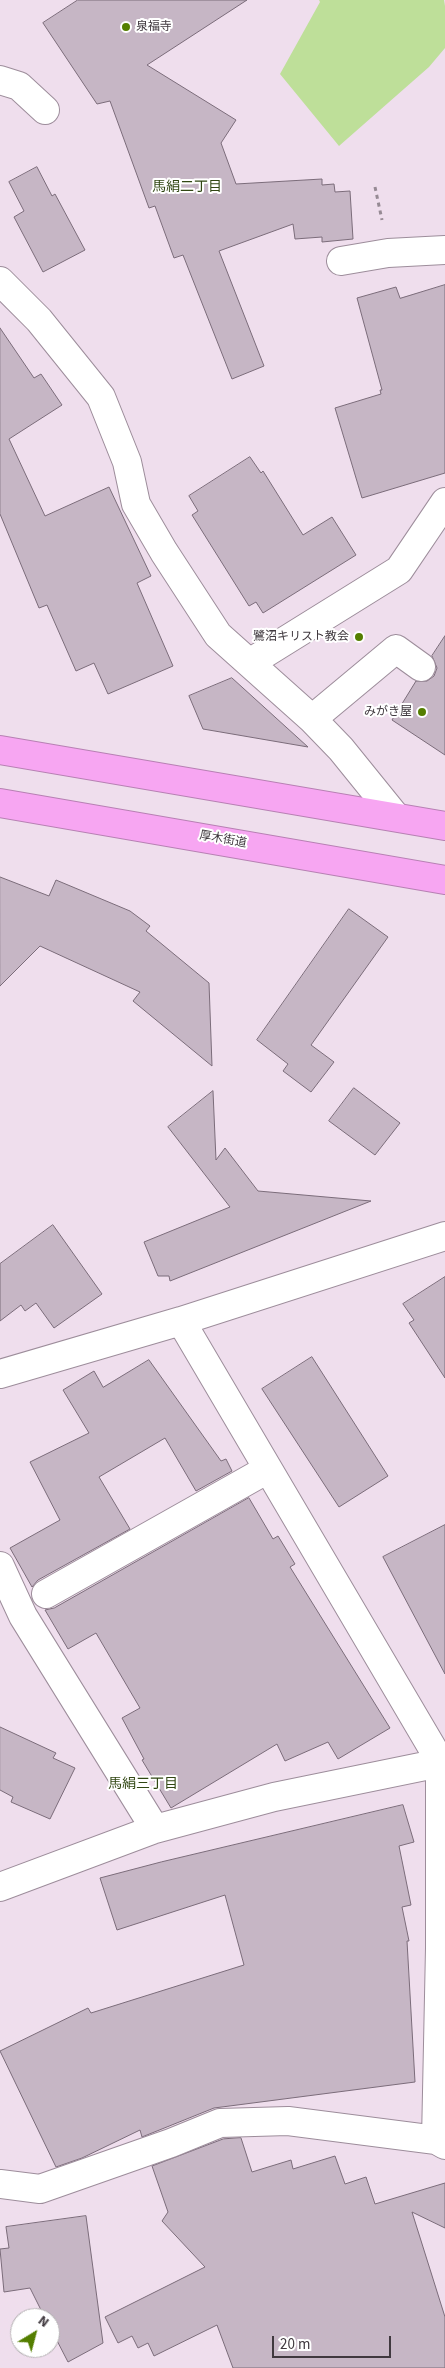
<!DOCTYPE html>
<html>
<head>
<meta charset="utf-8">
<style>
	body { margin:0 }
	#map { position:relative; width:445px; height:2368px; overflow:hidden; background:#efdeed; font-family:"Source Sans 3",sans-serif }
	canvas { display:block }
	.north { position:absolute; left:10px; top:2308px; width:50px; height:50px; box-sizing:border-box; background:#fff; border:1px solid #b3b0b2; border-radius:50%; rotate:37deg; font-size:14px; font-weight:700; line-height:20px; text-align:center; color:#40393f }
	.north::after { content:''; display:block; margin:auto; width:18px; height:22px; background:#547e00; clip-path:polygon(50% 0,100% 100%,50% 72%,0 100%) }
	.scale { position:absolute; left:272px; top:2336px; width:119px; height:22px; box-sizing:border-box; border:2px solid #40393f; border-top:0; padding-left:6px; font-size:15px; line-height:18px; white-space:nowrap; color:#40393f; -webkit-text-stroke:4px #fff; paint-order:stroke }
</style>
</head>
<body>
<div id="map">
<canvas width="445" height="2368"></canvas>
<div class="north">N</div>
<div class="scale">20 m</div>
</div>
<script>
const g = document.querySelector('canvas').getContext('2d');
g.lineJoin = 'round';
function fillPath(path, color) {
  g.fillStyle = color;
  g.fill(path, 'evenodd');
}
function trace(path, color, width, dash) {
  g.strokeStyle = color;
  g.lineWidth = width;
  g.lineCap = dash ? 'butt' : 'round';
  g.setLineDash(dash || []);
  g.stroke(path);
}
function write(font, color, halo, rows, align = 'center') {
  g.font = font + ' "Source Sans 3","Noto Sans JP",sans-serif';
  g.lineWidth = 4;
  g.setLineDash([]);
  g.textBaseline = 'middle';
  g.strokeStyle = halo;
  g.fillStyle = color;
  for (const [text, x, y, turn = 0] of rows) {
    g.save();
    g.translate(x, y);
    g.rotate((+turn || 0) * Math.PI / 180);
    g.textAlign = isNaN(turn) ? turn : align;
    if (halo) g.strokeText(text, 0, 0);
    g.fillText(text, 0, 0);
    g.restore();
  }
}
const green = new Path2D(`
	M319,0H444L445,6V48L429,67L339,146L280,74L320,2Z`);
const building = new Path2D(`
	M78,0H247L147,65L236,120L221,143L236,184L322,179V185L334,184L335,192L350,191L353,239L322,242V237L295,239L293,224L219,251L264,366L232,379L183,255L174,258L155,206L149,208L110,101L97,104L43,23Z
	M37,167L52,196L55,194L85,250L43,272L14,217L24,211L9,182Z
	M445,285V473L362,498L335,408L381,394L380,390H382L357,298L396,287L400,298Z
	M0,328L34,378L41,374L62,405L9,439L45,516L109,487L151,576L137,583L173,666L108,694L94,663L76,671L47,605L39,608L0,514Z
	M250,457L261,473L263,471L303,535L332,517L356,555L263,613L256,602L249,606L192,515L198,511L189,496Z
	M445,636V755L392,720L416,681H427L434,676L437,668L432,656Z
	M232,678L308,747L203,729L189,696Z
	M0,877L49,896L56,880L130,911L150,926L146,931L209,983L212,1066L133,1001L140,992L40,946L0,986Z
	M349,909L388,937L311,1045L334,1062L311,1092L283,1071L288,1064L257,1040Z
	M354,1088L400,1123L375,1155L329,1121Z
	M213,1091L216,1160L225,1148L258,1191L371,1201L170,1281L169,1276H158L144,1242L230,1207L168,1127Z
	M53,1225L102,1294L54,1328L36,1303L25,1311L21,1305L0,1321V1264Z
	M445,1277V1378L409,1323L414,1320L403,1304Z
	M312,1357L388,1476L339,1507L262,1389Z
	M149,1360L221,1461L226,1459L232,1471L196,1491L165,1438L99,1477L130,1529L38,1580L32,1587L10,1548L60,1520L30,1462L89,1433L63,1390L94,1371L103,1387Z
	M249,1498L273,1539L278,1536L295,1564L290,1567L390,1728L338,1759L328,1742L285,1761L277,1744L171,1808L142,1760L144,1759L122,1718L140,1708L96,1633L68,1649L45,1610L54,1608Z
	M445,1525V1674L383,1557Z
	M0,1727L56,1753L53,1758L75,1768L50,1819L11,1802L13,1797L0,1790Z
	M403,1805L414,1842L399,1846L411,1905L402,1907L409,1941H407L415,2082L214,2108L142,2137L140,2130L82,2158L56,2167L0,2051L88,2008L91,2013L244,1965L225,1895L117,1930L100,1878L161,1862Z
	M241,2138L252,2172L291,2160L293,2169L335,2156L345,2184L366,2177L375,2204L445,2183V2228L412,2212L445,2317V2368H233L217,2325L154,2356L148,2343L138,2348L132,2336L118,2343L105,2317L205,2267L162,2221L168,2212L152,2166L223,2139Z
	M86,2216L103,2343L68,2362L50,2327V2318H45L30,2288L4,2292L0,2249L9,2248L6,2227Z`);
const path = new Path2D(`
	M375,187L382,220`);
const minor = new Path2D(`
	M0,80L19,86L45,110
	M341,261L388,253L445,250
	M0,281L39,320L101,397L127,462L136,504L164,552L218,635L312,719L341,749L396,817
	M251,662L399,570L445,502
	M312,719L396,649L421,667
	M181,1321L440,1761V1948L436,2140
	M0,1374L181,1321L445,1236
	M0,1566L23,1616L155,1829
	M46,1594L268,1469
	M0,1887L155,1829L274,1797L445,1762
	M0,2184L40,2189L171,2143L220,2123L288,2121L436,2140L445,2145`);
const highway = new Path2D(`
	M0,750L445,826
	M0,803L445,880`);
const markers = [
	[126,27,5,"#547e00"],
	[359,637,5,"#547e00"],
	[422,712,5,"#547e00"]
];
const poiNames = [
	["泉福寺",136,27,"left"],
	["鷺沼キリスト教会",349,637],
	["みがき屋",412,712]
];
const streetNames = [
	["厚木街道",223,840,10]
];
const neighbourhoodNames = [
	["馬絹二丁目",187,188],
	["馬絹三丁目",143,1785]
];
fillPath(green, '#bedf99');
fillPath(building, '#c6b6c5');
trace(building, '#7b6c7a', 1);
trace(minor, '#9d8d9b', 30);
trace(highway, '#b780b3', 30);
trace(path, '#968a94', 3, [4, 4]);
trace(minor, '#fff', 28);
trace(highway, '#f7a6f2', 28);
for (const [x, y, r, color] of markers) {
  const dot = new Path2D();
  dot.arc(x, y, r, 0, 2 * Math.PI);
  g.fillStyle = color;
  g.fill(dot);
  trace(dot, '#fff', 2);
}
write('12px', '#40393f', '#fff', poiNames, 'right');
write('12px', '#40393f', '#fff', streetNames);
write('14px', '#314713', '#fff', neighbourhoodNames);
</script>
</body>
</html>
